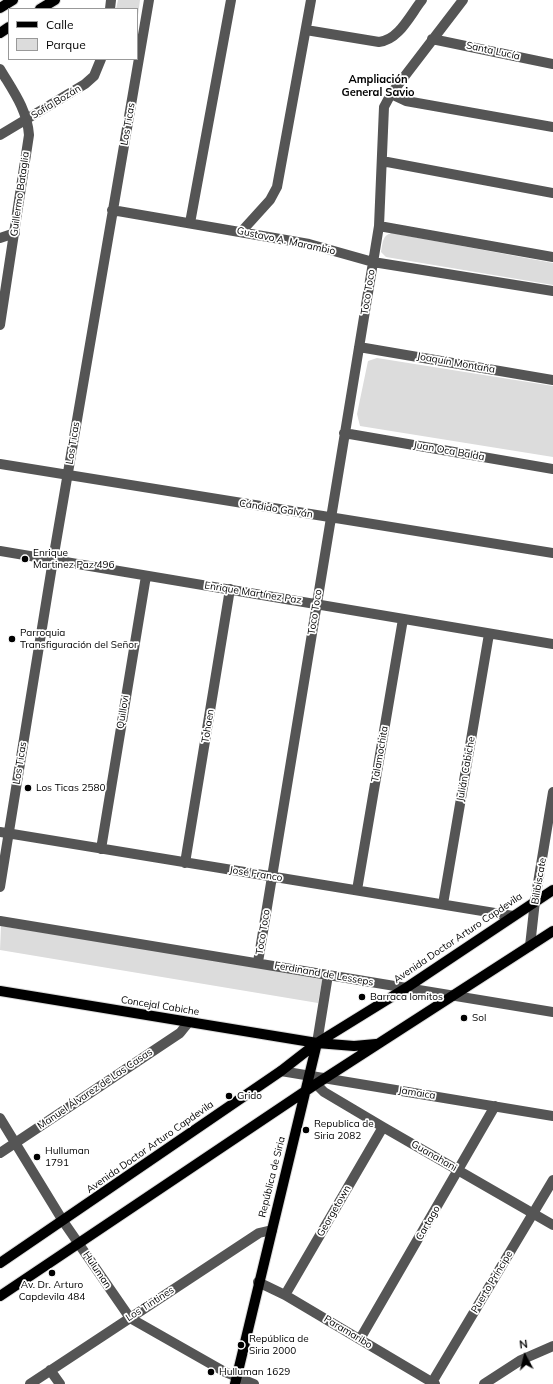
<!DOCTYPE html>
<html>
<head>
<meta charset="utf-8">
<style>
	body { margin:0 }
	#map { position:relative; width:553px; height:1384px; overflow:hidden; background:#fff; font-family:Mulish,sans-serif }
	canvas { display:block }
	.legend { position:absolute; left:8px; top:8px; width:130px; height:52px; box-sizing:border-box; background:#fff; border:1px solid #999; margin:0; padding:5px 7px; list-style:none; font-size:12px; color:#000 }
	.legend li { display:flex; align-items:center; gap:8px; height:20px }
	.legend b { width:20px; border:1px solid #999 }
	.north { position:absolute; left:505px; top:1336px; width:40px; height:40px; -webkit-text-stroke:3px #fff; paint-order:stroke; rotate:353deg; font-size:11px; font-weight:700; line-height:16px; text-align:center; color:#000 }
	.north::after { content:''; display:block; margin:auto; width:14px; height:18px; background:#000; clip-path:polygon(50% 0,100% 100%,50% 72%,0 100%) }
</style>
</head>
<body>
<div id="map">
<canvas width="553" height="1384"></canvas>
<ul class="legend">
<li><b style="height:5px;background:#000"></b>Calle</li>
<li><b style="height:11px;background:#dcdcdc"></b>Parque</li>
</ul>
<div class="north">N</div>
</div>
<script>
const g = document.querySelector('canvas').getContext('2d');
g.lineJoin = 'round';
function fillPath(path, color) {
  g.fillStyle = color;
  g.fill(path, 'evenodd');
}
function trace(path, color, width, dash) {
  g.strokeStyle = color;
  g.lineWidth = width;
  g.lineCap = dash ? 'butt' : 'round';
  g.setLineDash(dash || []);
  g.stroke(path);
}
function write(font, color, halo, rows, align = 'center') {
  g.font = font + ' Mulish,sans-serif';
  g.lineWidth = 3.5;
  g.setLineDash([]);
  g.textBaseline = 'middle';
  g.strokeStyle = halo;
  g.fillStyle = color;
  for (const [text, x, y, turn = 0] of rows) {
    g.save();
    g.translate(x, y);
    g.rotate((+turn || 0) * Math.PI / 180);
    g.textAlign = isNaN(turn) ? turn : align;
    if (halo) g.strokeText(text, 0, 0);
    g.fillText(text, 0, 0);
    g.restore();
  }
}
const green = new Path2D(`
	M118,0H140L137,23V9H116Z
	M392,233L553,263V285L386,257L381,252C383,243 382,235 392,233Z
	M377,358L553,386V457L360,426L357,414L368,361Z
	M1,926L323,976L318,1003L0,950Z`);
const minor = new Path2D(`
	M110,9L111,0
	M306,30L379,42C399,40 410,15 422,0
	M432,39L553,64
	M0,69C13,91 27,109 29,135L0,325
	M391,94L406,101L553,127
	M0,135L85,84L94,76L101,59
	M382,161L553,193
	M112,210L309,244L373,262L553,291
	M190,223L231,0
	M379,226L553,257
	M241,232L270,200L277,187L311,0
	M0,238L15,233
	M359,347L553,380
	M344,433L553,469
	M0,464L553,553
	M0,551L553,644
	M0,832L513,916
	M101,849L146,576
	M185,863L230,589
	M0,887L53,560L149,0
	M357,890L403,619
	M443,904L489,634
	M0,921L553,1012
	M530,946L535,901L553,792
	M258,962L379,226L384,107L391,94L463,0
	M317,1043L328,975
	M281,1071L553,1116
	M316,1084L324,1092L383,1127L553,1225
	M0,1118L63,1221L130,1318L225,1372L254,1384
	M0,1153L180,1033L188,1023
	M258,1282L285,1295L435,1384
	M285,1295L383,1127
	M360,1339L495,1106
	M50,1370L60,1384
	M30,1384L259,1233L272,1230
	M431,1384L553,1180
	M484,1384L521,1360L553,1346`);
const major = new Path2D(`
	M0,8L13,0
	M40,9L55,0
	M0,33L9,27
	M0,991L317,1043L354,1046L376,1044
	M0,1263L281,1071L317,1043L406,988L553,890
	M0,1296L316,1084L553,931
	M235,1384L317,1043`);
const markers = [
	[25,559,4,"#000"],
	[12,639,4,"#000"],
	[28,788,4,"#000"],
	[362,997,4,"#000"],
	[464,1018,4,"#000"],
	[229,1096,4,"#000"],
	[306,1130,4,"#000"],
	[37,1157,4,"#000"],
	[52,1273,4,"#000"],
	[241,1345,4,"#000"],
	[211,1372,4,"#000"]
];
const streetNames = [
	["Santa Lucía",493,51,12],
	["Sofía Bozán",56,102,-31],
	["Los Ticas",128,124,-80],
	["Guillermo Bataglia",20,194,-82],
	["Gustavo A. Marambio",286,241,12],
	["Toco Toco",368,292,-81],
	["Joaquín Montaña",456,363,10],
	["Los Ticas",73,443,-81],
	["Juan Oca Balda",449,451,10],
	["Cándido Galván",276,509,9],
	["Enrique Martínez Paz",253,593,9],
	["Toco Toco",315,612,-81],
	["Quillovi",123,712,-81],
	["Tohaen",208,726,-81],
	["Talamochita",380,754,-80],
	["Los Ticas",20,763,-81],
	["Julián Cabiche",466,769,-80],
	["José Franco",256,874,9],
	["Bilibiscate",539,881,-80],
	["Toco Toco",263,932,-81],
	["Avenida Doctor Arturo Capdevila",458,938,-34],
	["Ferdinand de Lesseps",324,974,10],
	["Concejal Cabiche",160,1006,9],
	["Manuel Álvarez de Las Casas",95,1089,-34],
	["Jamaica",417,1093,9],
	["Avenida Doctor Arturo Capdevila",150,1147,-35],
	["Guanahani",434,1156,30],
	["República de Siria",272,1177,-76],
	["Georgetown",334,1211,-60],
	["Cartago",428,1223,-60],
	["Huluman",97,1270,56],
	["Puerto Príncipe",492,1282,-59],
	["Los Tintines",150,1304,-33],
	["Paramaribo",348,1332,31]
];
const poiNames = [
	["Enrique",33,553],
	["Martinez Paz 496",33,565],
	["Parroquia",20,633],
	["Transfiguración del Señor",20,645],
	["Los Ticas 2580",36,788],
	["Barraca lomitos",370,997],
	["Sol",472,1018],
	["Grido",237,1096],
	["Republica de",314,1124],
	["Siria 2082",314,1136],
	["Hulluman",45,1151],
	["1791",45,1163],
	["Av. Dr. Arturo",52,1285,"center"],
	["Capdevila 484",52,1297,"center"],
	["República de",249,1339],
	["Siria 2000",249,1351],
	["Hulluman 1629",219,1372]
];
const neighbourhoodNames = [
	["Ampliación",378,80],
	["General Savio",378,93]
];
fillPath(green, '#dcdcdc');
trace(major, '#dbdbdb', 12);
trace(minor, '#555', 10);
trace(major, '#000', 10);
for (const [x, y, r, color] of markers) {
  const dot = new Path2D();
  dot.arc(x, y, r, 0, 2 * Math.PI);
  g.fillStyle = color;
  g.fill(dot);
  trace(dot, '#fff', 1.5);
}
write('10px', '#000', '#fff', streetNames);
write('10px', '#000', '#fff', poiNames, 'left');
write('bold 11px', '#000', '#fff', neighbourhoodNames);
</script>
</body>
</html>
